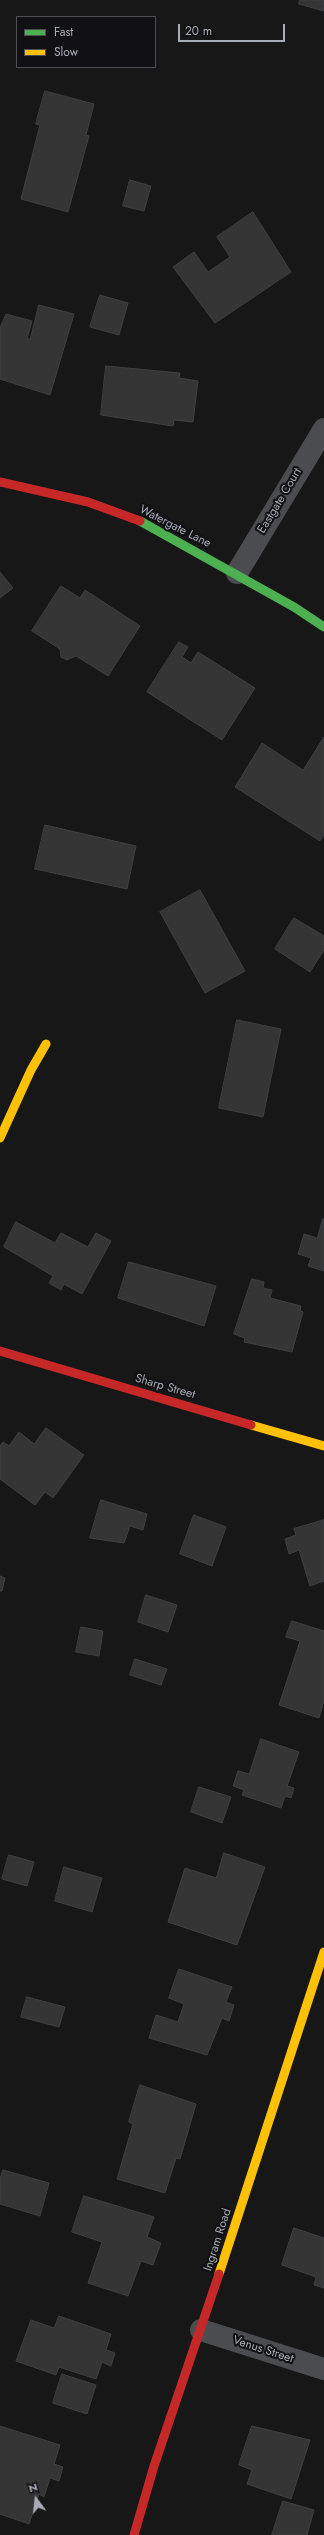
<!DOCTYPE html>
<html>
<head>
<meta charset="utf-8">
<style>
	body { margin:0 }
	#map { position:relative; width:324px; height:2535px; overflow:hidden; background:#171717; font-family:Jost,sans-serif }
	canvas { display:block }
	.legend { position:absolute; left:16px; top:16px; width:140px; height:52px; box-sizing:border-box; background:#111113; border:1px solid #4d4f55; margin:0; padding:5px 7px; list-style:none; font-size:12px; color:#a8adb8 }
	.legend li { display:flex; align-items:center; gap:8px; height:20px }
	.legend b { width:20px; border:1px solid #4d4f55 }
	.north { position:absolute; left:16px; top:2479px; width:40px; height:40px; -webkit-text-stroke:3px #111113; paint-order:stroke; rotate:345deg; font-size:11px; font-weight:700; line-height:16px; text-align:center; color:#a8adb8 }
	.north::after { content:''; display:block; margin:auto; width:14px; height:18px; background:#a8adb8; clip-path:polygon(50% 0,100% 100%,50% 72%,0 100%) }
	.scale { position:absolute; left:178px; top:24px; width:107px; height:18px; box-sizing:border-box; border:2px solid #a8adb8; border-top:0; padding-left:5px; font-size:12px; line-height:14px; white-space:nowrap; color:#a8adb8; -webkit-text-stroke:3px #111113; paint-order:stroke }
</style>
</head>
<body>
<div id="map">
<canvas width="324" height="2535"></canvas>
<ul class="legend">
<li><b style="height:5px;background:#4caf50"></b>Fast</li>
<li><b style="height:5px;background:#ffc107"></b>Slow</li>
</ul>
<div class="north">N</div>
<div class="scale">20 m</div>
</div>
<script>
const g = document.querySelector('canvas').getContext('2d');
g.lineJoin = 'round';
function fillPath(path, color) {
  g.fillStyle = color;
  g.fill(path, 'evenodd');
}
function trace(path, color, width, dash) {
  g.strokeStyle = color;
  g.lineWidth = width;
  g.lineCap = dash ? 'butt' : 'round';
  g.setLineDash(dash || []);
  g.stroke(path);
}
function write(font, color, halo, rows, align = 'center') {
  g.font = font + ' Jost,sans-serif';
  g.lineWidth = 4;
  g.setLineDash([]);
  g.textBaseline = 'middle';
  g.strokeStyle = halo;
  g.fillStyle = color;
  for (const [text, x, y, turn = 0] of rows) {
    g.save();
    g.translate(x, y);
    g.rotate((+turn || 0) * Math.PI / 180);
    g.textAlign = isNaN(turn) ? turn : align;
    if (halo) g.strokeText(text, 0, 0);
    g.fillText(text, 0, 0);
    g.restore();
  }
}
const building = new Path2D(`
	M300,0H324V11L299,4Z
	M45,91L94,104L86,135L89,136L68,212L21,199L40,125L36,124Z
	M130,180L151,186L144,211L123,206Z
	M253,212L291,272L215,323L173,267L194,252L208,272L230,257L217,237Z
	M100,295L128,303L119,335L90,327Z
	M39,305L74,314L50,395L0,379V328L6,314L32,321L27,339H30Z
	M106,366L180,373L179,378L198,381L193,422L174,420L173,426L101,415Z
	M0,572L13,588L0,598Z
	M61,586L80,598L85,590L140,626L108,676L76,656L67,660L61,657L60,649L32,631Z
	M179,642L188,647L182,657L191,663L198,652L255,688L222,740L147,692Z
	M324,737V835L320,841L235,787L262,743L303,770Z
	M45,825L136,846L127,889L35,869Z
	M200,890L245,971L205,993L160,912Z
	M294,918L324,936V950L310,972L275,949Z
	M237,1020L281,1029L263,1117L219,1108Z
	M323,1219H324V1271L308,1266L311,1258L298,1254L304,1234L317,1238Z
	M16,1222L55,1243L61,1233L88,1247L96,1233L111,1241L82,1294L64,1284L61,1290L49,1283L53,1276L4,1247Z
	M129,1262L216,1286L204,1326L118,1298Z
	M252,1279L264,1282L263,1288L272,1290L270,1298L301,1306L300,1311L303,1312L292,1352L244,1342L245,1338L234,1334Z
	M46,1428L84,1455L53,1498L45,1492L35,1505L0,1479V1446L3,1442L9,1446L19,1432L34,1444Z
	M101,1500L147,1514L143,1530L130,1526L124,1543L90,1538Z
	M194,1515L226,1527L212,1566L180,1554Z
	M324,1520V1581L310,1586L299,1550L289,1554L285,1539L296,1535L294,1529Z
	M0,1576L5,1578L2,1591H0Z
	M146,1595L177,1605L168,1632L138,1622Z
	M292,1621L324,1631V1701L319,1718L279,1705L300,1641L286,1637Z
	M81,1627L103,1631L99,1656L76,1652Z
	M135,1659L167,1669L161,1685L130,1675Z
	M261,1739L299,1752L287,1786L294,1788L291,1798L285,1796L281,1808L242,1795L244,1790L233,1786L238,1771L249,1774Z
	M199,1787L231,1797L222,1823L191,1812Z
	M224,1853L265,1867L237,1945L168,1922L185,1868L216,1878Z
	M9,1855L34,1862L27,1886L2,1879Z
	M64,1867L102,1878L92,1912L55,1901Z
	M179,1969L232,1987L226,2002L234,2005L229,2021L222,2018L207,2055L149,2038L156,2015L178,2022L184,2004L169,1998Z
	M27,1997L65,2007L59,2027L21,2017Z
	M140,2085L196,2104L180,2159L176,2158L165,2193L117,2179L133,2124L129,2122Z
	M3,2170L49,2183L40,2216L0,2204V2180Z
	M84,2196L154,2217L147,2237L161,2243L153,2265L141,2261L128,2296L88,2283L102,2242L72,2232Z
	M294,2228L324,2238V2288L314,2285L316,2277L282,2265Z
	M59,2316L111,2334L106,2350L115,2353L111,2366L102,2362L96,2379L59,2367L56,2375L16,2361L31,2320L54,2328Z
	M62,2374L96,2385L87,2414L53,2403Z
	M0,2426L60,2445L54,2464L63,2467L59,2481L50,2478L44,2497L39,2494L29,2524L0,2514Z
	M252,2426L310,2440L291,2499L247,2484L252,2470L239,2465Z
	M283,2501L314,2510L307,2535H272Z`);
const street = new Path2D(`
	M237,573L324,429
	M201,2330L324,2369`);
const fast = new Path2D(`
	M140,521L294,607L324,627`);
const slow = new Path2D(`
	M0,1138L31,1070L46,1044
	M251,1425L324,1446
	M219,2274L324,1952`);
const jam = new Path2D(`
	M0,482L88,502L140,521
	M0,1351L251,1425
	M134,2535L154,2466L219,2274`);
const streetNames = [
	["Eastgate Court",280,501,-59],
	["Watergate Lane",175,527,27],
	["Sharp Street",165,1387,16],
	["Ingram Road",218,2240,-72],
	["Venus Street",263,2350,18]
];
fillPath(building, '#353536');
trace(building, '#3f4043', 1);
trace(street, '#4b4c50', 22);
trace(fast, '#4caf50', 9);
trace(slow, '#ffc107', 9);
trace(jam, '#c62828', 9);
write('12px', '#a8adb8', '#111113', streetNames);
</script>
</body>
</html>
